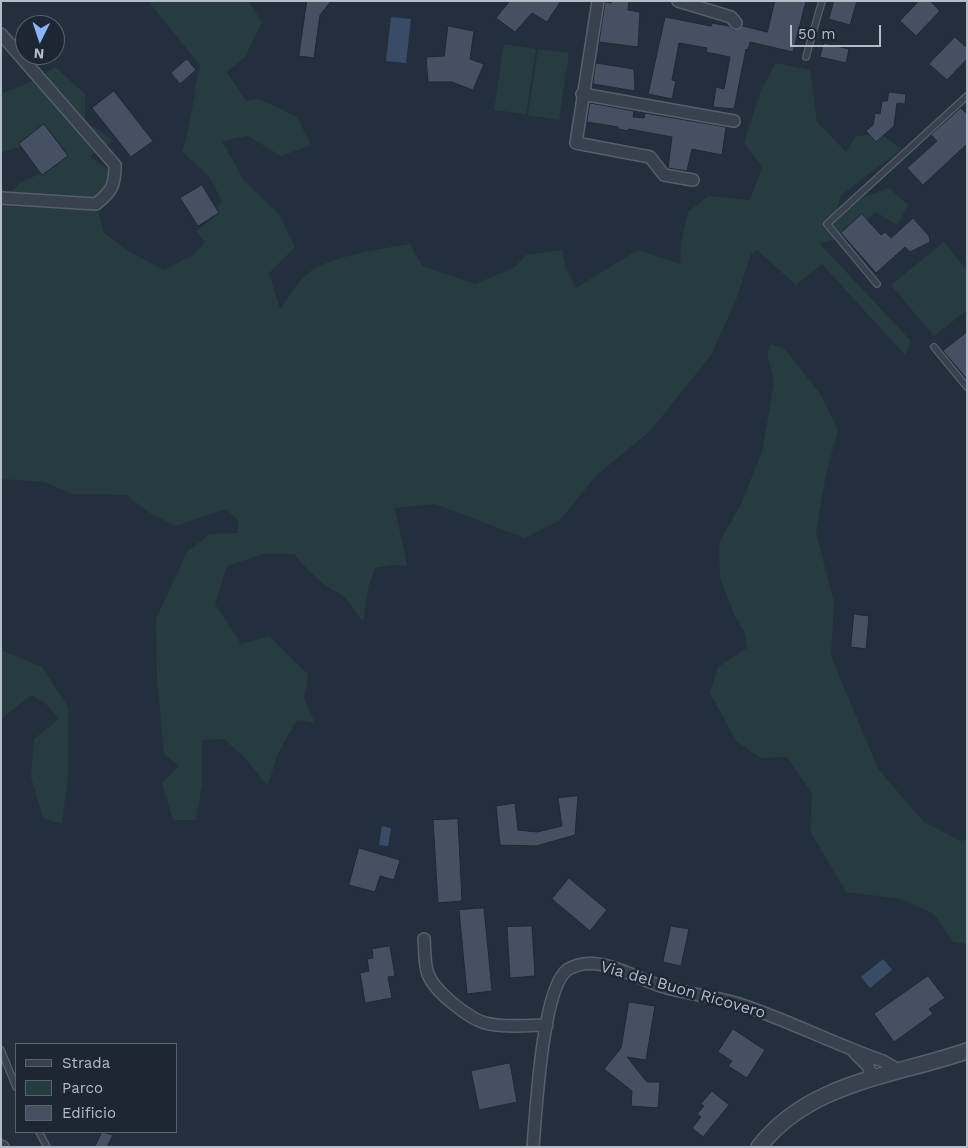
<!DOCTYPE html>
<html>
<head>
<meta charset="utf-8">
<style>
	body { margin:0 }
	#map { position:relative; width:968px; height:1148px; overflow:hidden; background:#242f3e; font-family:"Work Sans",sans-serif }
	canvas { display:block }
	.frame { position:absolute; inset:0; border:2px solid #b4bcc9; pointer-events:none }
	.legend { position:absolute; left:15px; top:1043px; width:162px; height:90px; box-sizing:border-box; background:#1d2633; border:1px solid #59626f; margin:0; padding:6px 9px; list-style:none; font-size:15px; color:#b4bcc9 }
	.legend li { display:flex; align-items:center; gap:10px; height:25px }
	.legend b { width:25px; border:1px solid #59626f }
	.north { position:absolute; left:15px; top:15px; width:50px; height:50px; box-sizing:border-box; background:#1d2633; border:1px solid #59626f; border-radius:50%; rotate:184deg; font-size:14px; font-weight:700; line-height:20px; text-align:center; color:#b4bcc9 }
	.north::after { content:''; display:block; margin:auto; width:18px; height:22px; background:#8ab4f8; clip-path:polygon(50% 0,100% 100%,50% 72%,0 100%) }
	.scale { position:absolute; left:790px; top:25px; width:91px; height:22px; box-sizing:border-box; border:2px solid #b4bcc9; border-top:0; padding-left:6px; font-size:15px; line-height:18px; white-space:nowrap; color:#b4bcc9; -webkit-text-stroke:4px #1d2633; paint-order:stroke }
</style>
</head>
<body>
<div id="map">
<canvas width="968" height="1148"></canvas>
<div class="frame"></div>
<ul class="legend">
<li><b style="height:6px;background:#38414e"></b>Strada</li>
<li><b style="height:14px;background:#263c3f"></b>Parco</li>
<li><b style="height:14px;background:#455162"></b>Edificio</li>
</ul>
<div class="north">N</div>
<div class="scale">50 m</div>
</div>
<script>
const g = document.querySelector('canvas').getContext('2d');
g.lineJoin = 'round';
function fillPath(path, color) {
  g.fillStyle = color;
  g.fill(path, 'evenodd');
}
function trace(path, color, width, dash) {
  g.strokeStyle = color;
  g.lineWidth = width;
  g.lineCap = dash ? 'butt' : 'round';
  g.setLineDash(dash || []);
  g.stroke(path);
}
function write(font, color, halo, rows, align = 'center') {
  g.font = font + ' "Work Sans",sans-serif';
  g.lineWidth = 5;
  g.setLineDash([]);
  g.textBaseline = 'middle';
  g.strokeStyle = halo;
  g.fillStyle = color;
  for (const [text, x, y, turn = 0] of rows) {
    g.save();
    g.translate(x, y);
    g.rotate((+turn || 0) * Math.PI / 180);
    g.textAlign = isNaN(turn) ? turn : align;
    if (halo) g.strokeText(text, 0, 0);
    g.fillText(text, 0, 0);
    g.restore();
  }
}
const green = new Path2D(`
	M148,1H248L262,22L245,57L227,72L246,101L259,99L297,117L311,145L281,156L248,136L222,141L244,181L279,214L295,247L269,273L280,309C289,298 295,285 306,275C326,256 382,249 410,244L422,266L475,284L515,267L526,255L562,250L565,266L576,288L638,250L680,264L681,243L688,212L708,196L750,200L762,167L744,142L761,90L776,63L810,70L817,122L846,152L856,136L881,134L902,149L841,195L835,217L845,204L889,188L908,205L897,225L876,212L847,237L819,243L911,341L905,355L822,264L796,285L757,250L751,254L736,300L711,355L651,430L596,476L560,520L525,538L435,504L395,508L407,566L391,565L375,568L368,588L363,621L345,597L326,586L307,569L294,554H263L227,566L215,604L241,644L269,636L308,674L304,698L315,723L297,720L277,755L268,786L245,758L224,739L202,740V784L196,820H173L162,783L179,766L164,754L157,677L156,619L187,552L210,534L238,533V520L226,509L176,526L150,513L126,495L72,494L44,482L1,479V198H6L20,183L58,165L65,150L47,130L32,144L1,152V94L33,81L55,67L85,94V121L114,141L90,156L116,176L96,204L104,233L130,252L164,270L193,255L205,242L196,231L211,220L222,201L209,176L182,152C192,123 193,94 200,65Z
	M504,44L536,49L526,114L494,110Z
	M538,49L569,53L559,120L528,115Z
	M944,242L967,270V310L934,336L891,285Z
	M771,344L785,349L820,394L838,430L826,474L816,533L834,602L831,656L878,769L924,822L961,841L967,839V944L953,942L934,914L901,899L846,892L810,831L812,793L787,757L761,758L736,741L710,693L718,667L747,648L744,631L734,614L720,578L719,543L741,504L762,452L774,382L767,352Z
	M1,650L42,667L68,707V775L62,824L43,818L31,777L34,739L59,719L45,703L31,695L1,719Z`);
const water = new Path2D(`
	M391,17L411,19L406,63L386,61Z
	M382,826L391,828L388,846L379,845Z
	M883,959L892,970L870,988L861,977Z`);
const building = new Path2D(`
	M307,1H331L320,15L314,58L299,56Z
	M510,1H561L547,22L532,13L515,32L496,18Z
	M611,1H629L628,10L640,12L638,47L599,42L605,2L611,3Z
	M775,1H806L793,52L750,42L748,50L746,49L734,109L713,107L716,87L724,89L730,57L706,52L707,48L679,43L672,80L676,81L672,99L648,94L665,17L711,26L712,23L729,26L734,30L743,26L767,32Z
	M834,1H857L850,25L829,19Z
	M919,1H930L940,11L916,36L900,21Z
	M448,26L474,31L470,59L484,64L473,90L452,82H428L426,57L444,56Z
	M955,37L967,48V59L947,80L929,64Z
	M824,43L849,49L846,63L820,57Z
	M187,59L196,70L180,84L171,73Z
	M596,63L634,69L635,91L593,84Z
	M114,91L153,141L131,157L92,108Z
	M889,92L906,94L905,104L897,103L894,126L876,142L866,131L873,125L875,113L880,114L882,101H887Z
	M590,103L634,111L633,117L644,118L645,113L726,127L722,155L692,149L687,171L668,168L672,137L629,129L628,131L618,129V127L587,122Z
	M961,108L967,114V144L923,185L907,168L937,141L931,135Z
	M44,124L68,156L42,175L19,144Z
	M202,185L219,213L198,226L180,198Z
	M862,214L881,235L885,232L891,238L913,218L929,236L930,242L910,252L905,247L876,273L841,233Z
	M967,332V379L943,351Z
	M854,614L869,616L866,649L851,647Z
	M578,796L575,835L536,846L500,845L496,806L515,803L518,830L537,832L562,826L558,798Z
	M458,819L462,901L438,903L433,820Z
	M359,848L400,860L394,880L380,876L375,892L349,885Z
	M569,878L607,910L590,931L552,899Z
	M484,908L492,991L467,994L459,910Z
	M532,926L535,976L510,978L507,927Z
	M671,926L689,929L681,966L663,962Z
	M390,946L395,976L388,977L392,998L365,1003L360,973L369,971L367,959L373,958L372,949Z
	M928,976L945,998L929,1009L933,1014L894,1042L874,1014Z
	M629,1002L655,1006L646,1060L627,1057L647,1082H660L658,1108L631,1106L632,1091L604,1069L621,1048Z
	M733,1029L765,1050L747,1078L728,1066L732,1061L718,1052Z
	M510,1063L517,1102L479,1110L471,1071Z
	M712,1091L729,1105L703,1137L692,1128L701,1117L697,1114L704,1106L701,1104Z
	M102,1132L113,1135L107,1147H95Z`);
const service = new Path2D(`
	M806,57L822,1
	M877,284L827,224L967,96
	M934,347L967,387
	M1,1050L16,1087
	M39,1132L47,1147`);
const minor = new Path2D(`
	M598,1L576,143L650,157L664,175L693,180
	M678,1L731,17L736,23
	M1,34L115,165C115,186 112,191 96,204L1,198
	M582,94L734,121
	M424,939C425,950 424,963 428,974C434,991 468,1018 485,1023C505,1028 527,1025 547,1025
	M855,1053L868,1066L873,1079
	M1,1146L3,1147
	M533,1147C536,1113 542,989 567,970C595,951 634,978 661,986C686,994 713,996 739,1004C788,1020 834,1044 883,1061L900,1071`);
const tertiary = new Path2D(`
	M759,1147C809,1082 894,1076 967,1051`);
const streetNames = [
	["Via del Buon Ricovero",683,990,16]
];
fillPath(green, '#263c3f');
fillPath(water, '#394c67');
fillPath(building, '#455162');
trace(building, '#1f2835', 1);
trace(service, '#565f6c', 8);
trace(minor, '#565f6c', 14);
trace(tertiary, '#565f6c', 18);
trace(service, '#38414e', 5.5);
trace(minor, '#38414e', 11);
trace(tertiary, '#38414e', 15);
write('16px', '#b4bcc9', '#1d2633', streetNames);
</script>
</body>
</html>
